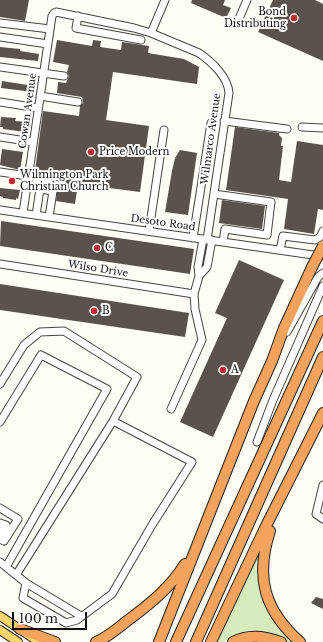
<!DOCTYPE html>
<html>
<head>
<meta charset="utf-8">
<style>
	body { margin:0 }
	#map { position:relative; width:323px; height:642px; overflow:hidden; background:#fffdf5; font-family:"Libre Baskerville",serif }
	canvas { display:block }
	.scale { position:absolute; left:12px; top:612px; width:75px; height:18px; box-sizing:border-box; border:2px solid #111; border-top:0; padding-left:5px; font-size:12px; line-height:14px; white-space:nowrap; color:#111; -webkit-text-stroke:3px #fff; paint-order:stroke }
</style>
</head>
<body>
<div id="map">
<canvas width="323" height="642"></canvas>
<div class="scale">100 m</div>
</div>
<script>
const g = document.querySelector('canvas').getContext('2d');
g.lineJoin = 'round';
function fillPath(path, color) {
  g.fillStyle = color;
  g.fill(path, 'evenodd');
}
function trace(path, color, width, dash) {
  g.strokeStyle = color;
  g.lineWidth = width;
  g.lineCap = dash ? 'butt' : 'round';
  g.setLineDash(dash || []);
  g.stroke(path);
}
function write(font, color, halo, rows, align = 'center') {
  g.font = font + ' "Libre Baskerville",serif';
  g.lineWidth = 4;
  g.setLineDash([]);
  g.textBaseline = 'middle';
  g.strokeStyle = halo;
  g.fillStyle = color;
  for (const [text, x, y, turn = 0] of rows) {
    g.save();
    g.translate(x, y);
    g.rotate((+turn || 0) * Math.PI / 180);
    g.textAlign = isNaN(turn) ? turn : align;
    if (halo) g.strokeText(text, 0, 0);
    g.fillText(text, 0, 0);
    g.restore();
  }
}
const green = new Path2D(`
	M259,551V572L296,642H287L283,639L244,633L234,636L224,642H215Z`);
const building = new Path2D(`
	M0,0H29L25,21L0,17Z
	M192,0H225L223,5L231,8L226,18L191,3Z
	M273,0H315L323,4V61L258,32Z
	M57,40L92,46L93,40L101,41L100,47L121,50L122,42L149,46L148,53L184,59L199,67L197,84L113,72L106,120L149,126L140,192L78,184L75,204L56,201L58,181L34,178L43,111L79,116L80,106L83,103L82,97L57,93L58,82L66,83L69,76L67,72L69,65L53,62Z
	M0,47L20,49V51L39,54L38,61L0,57Z
	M2,81L34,86L33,92L1,88Z
	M1,117L16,118L15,121L29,122L28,131L26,130L25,132L3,129V127H0Z
	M235,127L279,133V135L282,138L281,146H283L279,180L291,182L297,141L323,145V210L318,209L314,234L284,229L288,199L226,190Z
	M2,149L23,152L20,170L0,165Z
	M180,150L197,153L188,215L165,212L172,171L175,158Z
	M0,188L20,190L18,199L16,198V200L3,198V197L0,196Z
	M222,200L265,206L262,229L219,223Z
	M1,221L194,249L190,274L0,246Z
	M239,260L284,280L213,437L180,422L227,318L215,313Z
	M0,284L189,313L185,337L0,310Z
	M316,597L323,599V609L311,603Z`);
const minor = new Path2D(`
	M78,16L76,28L141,40
	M238,21L247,0
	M0,23L50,29
	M151,33L165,0
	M0,37L48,44
	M0,67L64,76
	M40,96L78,102
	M0,102L38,108
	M224,121L287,129
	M302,127L323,128
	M0,137L33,142
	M0,172L28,176
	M214,194L271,202L267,235L225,229L223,242
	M0,210L320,256
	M23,213L52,16L54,13L56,12L134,28L151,33L199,53C212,62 228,77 229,93L207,240
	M36,215L40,189L53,191L49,217
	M149,231L164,130
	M193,238L211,123
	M280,250L283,236L315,240L320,237L323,231
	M0,264L194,294
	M199,276L198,267L203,239
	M287,332L318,277L323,273
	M0,384L24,345L40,332L64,331L137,377L113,421L192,462L152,525L112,594L77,620L66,623L23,598L26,583L0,562
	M171,409L202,340L195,309L194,294L199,276L207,267L212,240
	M0,422L41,355L107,389L6,567
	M257,442L273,400L323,286
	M323,485L316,514L323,519
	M0,508L18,519L4,541L0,539
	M0,523L6,525L0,534
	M16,575L113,421
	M26,583L81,616`);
const major = new Path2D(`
	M0,616L39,642
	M0,630L18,642`);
const highway = new Path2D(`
	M270,531C255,577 264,610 300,642
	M20,629L55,642
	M96,642C108,637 118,628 127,621C150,604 170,588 185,564
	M159,642L254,401L272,361L284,328L312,267
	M176,642L323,321
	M196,642L323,357
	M211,642L265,528L323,413
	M233,642C248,634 265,636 281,642`);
const highwayBridge = new Path2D(`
	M312,267L323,246`);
const markers = [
	[294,18,4,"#c4262e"],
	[91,152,4,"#c4262e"],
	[12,181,4,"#c4262e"],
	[97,248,4,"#c4262e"],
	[94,311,4,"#c4262e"],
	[223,370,4,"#c4262e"]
];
const poiNames = [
	["Bond",286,12,"right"],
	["Distributing",286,24,"right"],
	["Price Modern",99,152],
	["Wilmington Park",20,175],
	["Christian Church",20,187],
	["C",105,248],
	["B",102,311],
	["A",231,370]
];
const streetNames = [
	["Cowan Avenue",28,111,-82],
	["Wilmarco Avenue",211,139,-82],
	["Desoto Road",163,223,8],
	["Wilso Drive",98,269,9]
];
fillPath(green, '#d5ebbd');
fillPath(building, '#5a524d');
trace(minor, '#444', 9);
trace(major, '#222', 10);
trace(highway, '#222', 12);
trace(minor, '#fff', 7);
trace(major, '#f9d66b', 8);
trace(highway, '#f5a25d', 10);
trace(highwayBridge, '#222', 12, []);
trace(highwayBridge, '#f5a25d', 10);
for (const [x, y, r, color] of markers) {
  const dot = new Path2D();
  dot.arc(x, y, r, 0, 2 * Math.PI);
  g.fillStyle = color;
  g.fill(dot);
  trace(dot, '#fff', 1.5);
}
write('10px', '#111', '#fff', poiNames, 'left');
write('10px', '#111', '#fff', streetNames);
</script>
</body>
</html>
